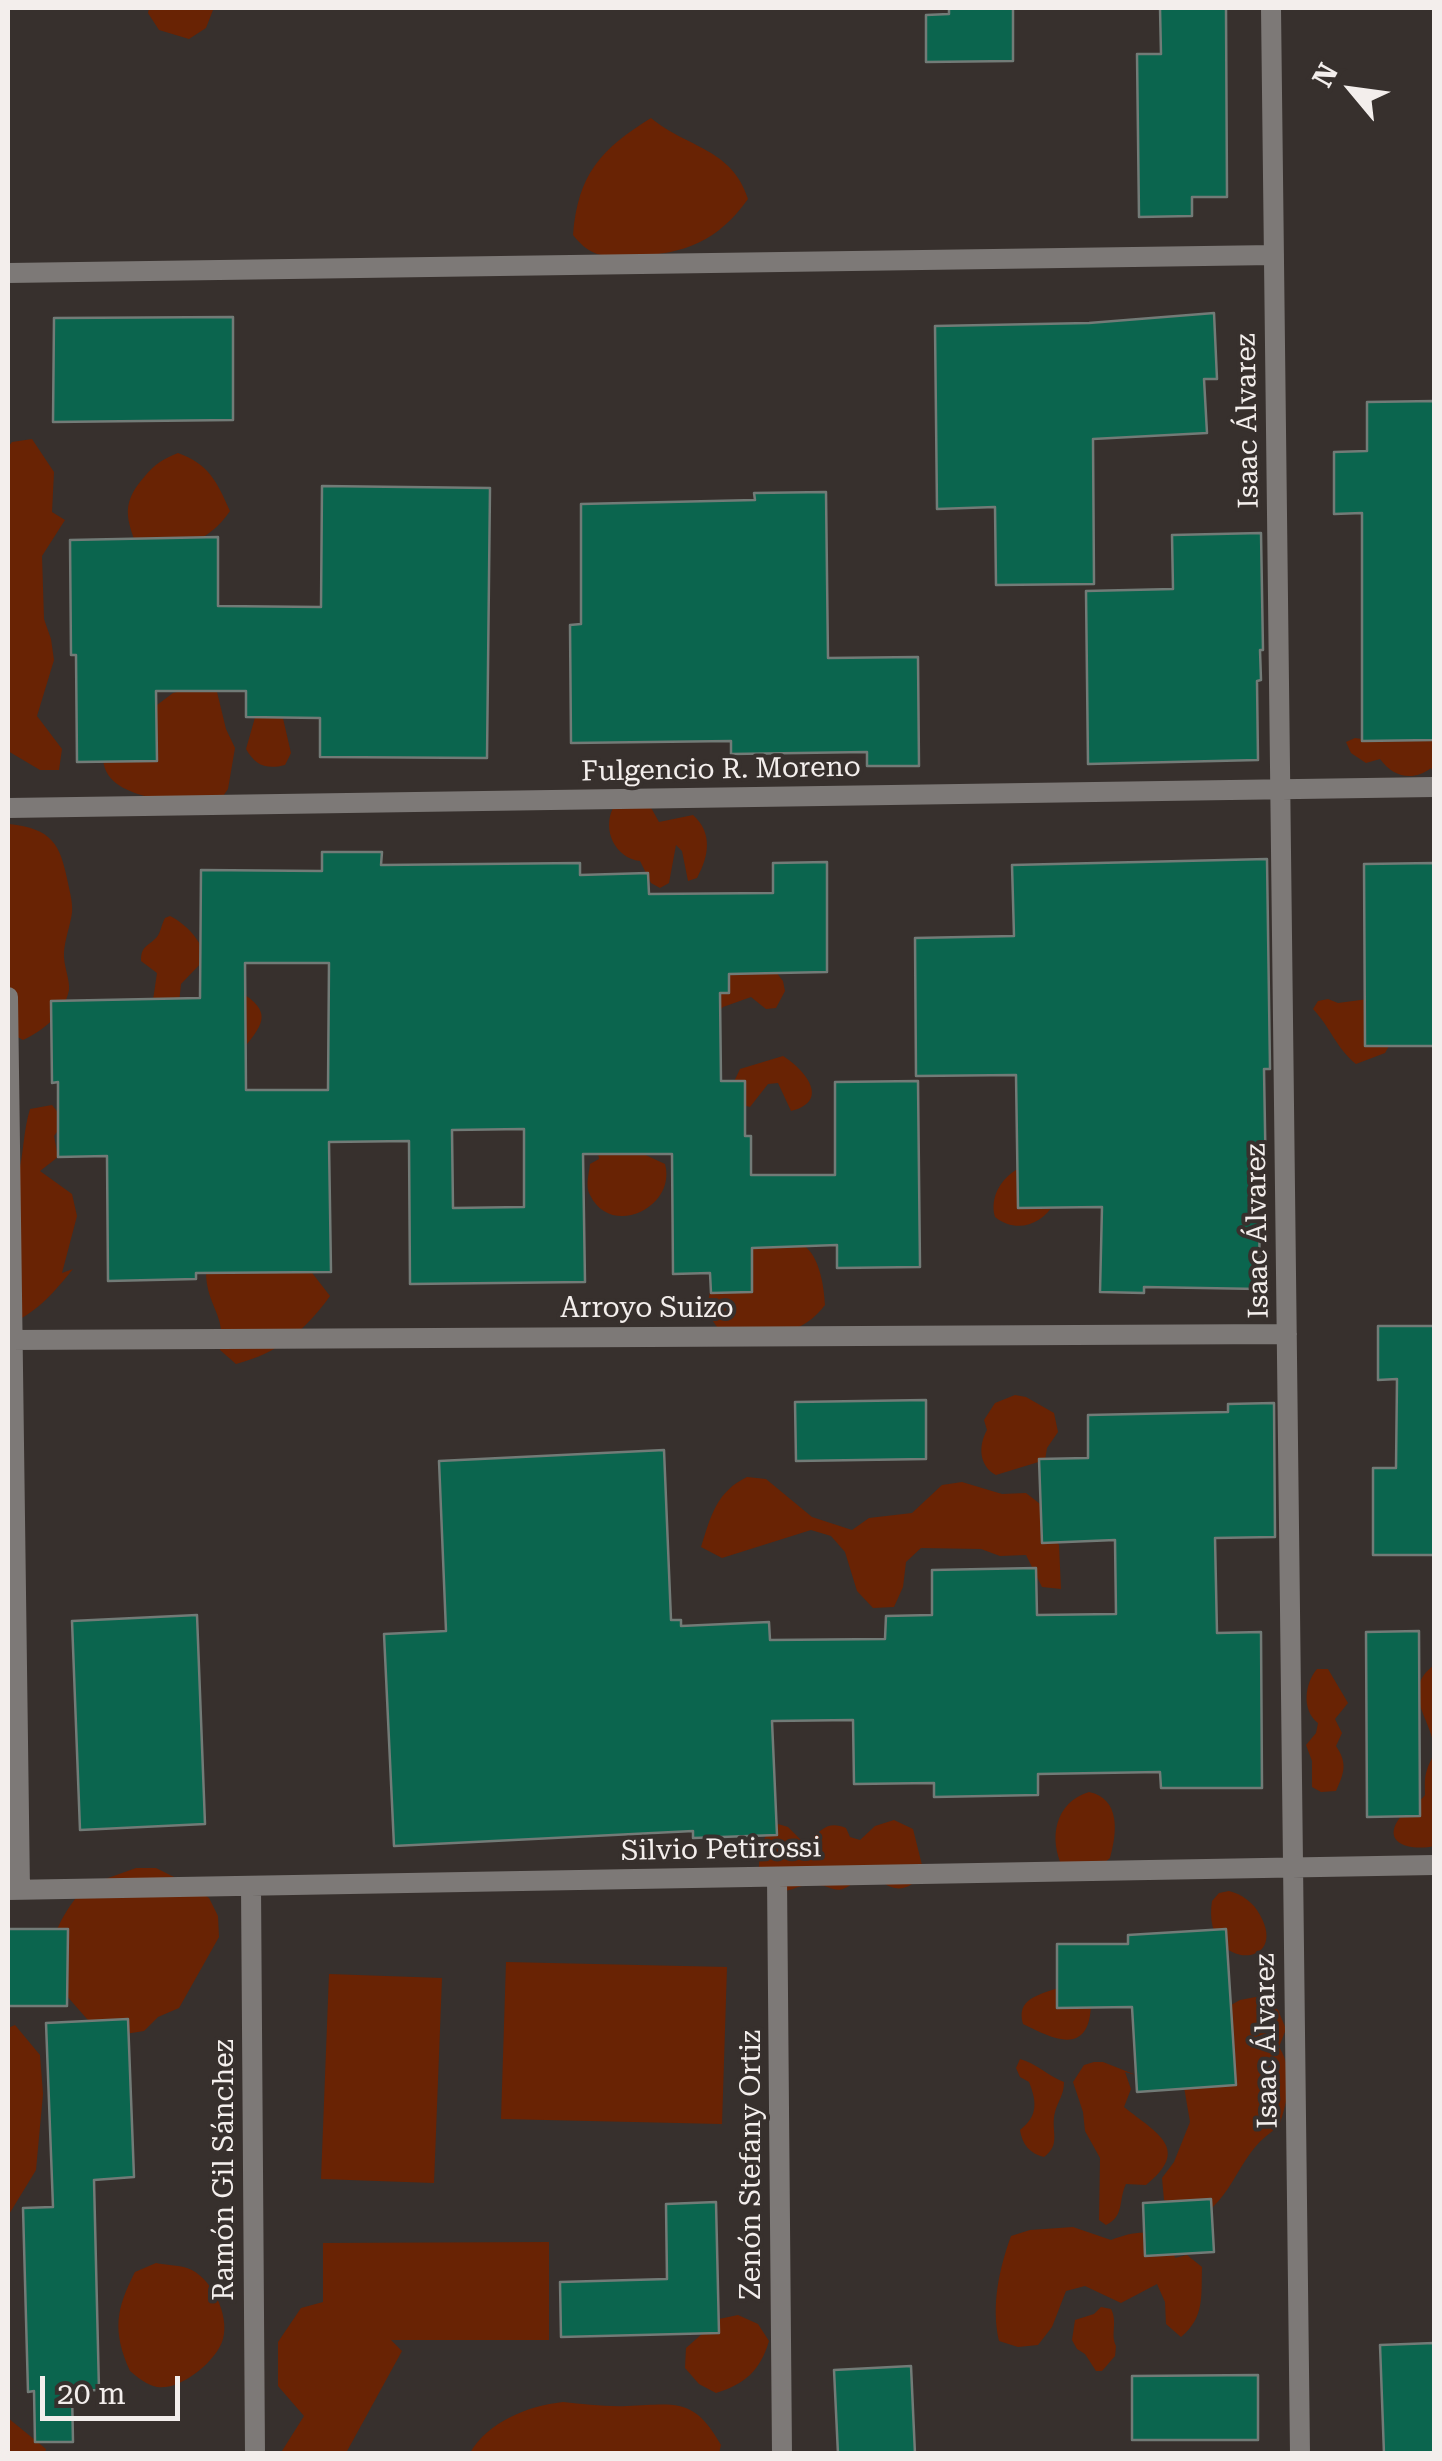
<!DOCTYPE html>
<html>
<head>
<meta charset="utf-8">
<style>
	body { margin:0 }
	#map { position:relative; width:1442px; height:2461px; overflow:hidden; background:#37302d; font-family:"Roboto Serif",serif }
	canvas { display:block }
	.frame { position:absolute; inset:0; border:10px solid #f3eeec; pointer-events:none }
	.north { position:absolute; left:1302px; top:40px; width:100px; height:100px; -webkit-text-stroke:8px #37302d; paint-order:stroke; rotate:299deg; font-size:28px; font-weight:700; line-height:40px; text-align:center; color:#f3eeec }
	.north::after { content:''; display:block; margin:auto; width:35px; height:45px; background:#f3eeec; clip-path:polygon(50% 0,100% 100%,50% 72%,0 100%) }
	.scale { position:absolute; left:40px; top:2376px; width:140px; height:45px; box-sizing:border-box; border:5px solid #f3eeec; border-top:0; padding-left:12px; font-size:30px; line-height:35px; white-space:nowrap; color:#f3eeec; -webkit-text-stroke:8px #37302d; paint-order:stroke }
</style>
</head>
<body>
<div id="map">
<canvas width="1442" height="2461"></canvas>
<div class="frame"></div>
<div class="north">N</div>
<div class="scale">20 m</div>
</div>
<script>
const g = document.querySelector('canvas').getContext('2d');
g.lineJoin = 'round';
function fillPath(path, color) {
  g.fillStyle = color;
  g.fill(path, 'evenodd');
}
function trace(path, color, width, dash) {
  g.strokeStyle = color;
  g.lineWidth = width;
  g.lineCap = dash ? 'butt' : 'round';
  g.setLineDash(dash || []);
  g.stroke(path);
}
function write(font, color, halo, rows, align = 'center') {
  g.font = font + ' "Roboto Serif",serif';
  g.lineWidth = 8;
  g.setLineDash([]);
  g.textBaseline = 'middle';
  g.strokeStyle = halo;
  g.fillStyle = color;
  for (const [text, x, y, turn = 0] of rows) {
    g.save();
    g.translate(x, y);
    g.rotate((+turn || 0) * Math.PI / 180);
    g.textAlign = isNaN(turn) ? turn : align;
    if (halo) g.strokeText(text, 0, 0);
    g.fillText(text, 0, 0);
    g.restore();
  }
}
const green = new Path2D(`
	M149,8H212L213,10L206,28L189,39L159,30L148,13Z
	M651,118C687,148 732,148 748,199C718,241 685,254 635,256C607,258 591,258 573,235C578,174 601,149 651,118Z
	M32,439L54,472L52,512L65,520L42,556L44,619L51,639L54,660L37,716L62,749L59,770H40L8,751V447L12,442Z
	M178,453C209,464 217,482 230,511C208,544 178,548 141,558C129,523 117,507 145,476C155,464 163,459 178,453Z
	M198,687L217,692L226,729L235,748L228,789L217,805C185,801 102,803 103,756C103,744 111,728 115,717L157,705L173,693Z
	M256,714H282L291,753L285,765C266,770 255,765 246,749Z
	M1421,730H1434V774L1431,768C1413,782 1393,777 1380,759L1366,763L1351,753L1346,742L1355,738L1383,742L1391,736Z
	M649,804L659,822L693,815C713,833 709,856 697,878L688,881L682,851L676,845L669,883L660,888L651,883L640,861C615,858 602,830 613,808Z
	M9,824C52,829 60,843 68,883C70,893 73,903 72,913C70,926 65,939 64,952C63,965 70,979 69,990C64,1014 43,1031 23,1040L8,1032Z
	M170,916C186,924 201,940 206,958L181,984L179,1003L153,1000L157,973L141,961C141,946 147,947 156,938C161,933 161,925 165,918Z
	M729,967L776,972L783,981L785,991L776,1008L766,1009L751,997L723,1007L709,1021L712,999L720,993Z
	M241,992C271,1012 265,1022 244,1048Z
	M1328,999L1338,1003L1368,999L1394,1037L1385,1053L1356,1064C1336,1048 1331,1028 1313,1009L1318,1001Z
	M783,1056C804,1069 832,1101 791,1111L778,1083L768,1084L750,1107L740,1104L731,1088L740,1069Z
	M52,1105L65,1121L54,1136L58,1157L40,1171L72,1194L77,1216L62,1273L73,1269C54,1292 40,1310 12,1323L18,1176C24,1153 23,1132 30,1109Z
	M639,1152L665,1164C677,1207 611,1239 590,1195C585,1186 589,1174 590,1164L599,1159L598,1153Z
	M1022,1167L1055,1203C1041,1225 1017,1234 995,1217C989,1196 1003,1175 1022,1167Z
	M748,1230C761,1233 792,1238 803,1245C820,1256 824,1287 825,1305C795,1344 760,1333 717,1327L706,1311L717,1259Z
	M306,1265L330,1296C305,1331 278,1353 236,1364L220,1350C227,1314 206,1307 206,1271Z
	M1015,1395L1026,1397L1054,1413L1058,1432L1047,1448L1045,1460L996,1475C979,1466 978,1446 987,1430L984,1420L995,1403Z
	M747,1477L766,1479L812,1517L852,1530L869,1518L912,1513L942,1485L962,1482L1002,1494L1026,1493L1044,1507L1048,1528L1059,1545L1061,1589L1042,1587L1026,1555L1000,1556L981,1549L921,1548L906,1562L903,1587L894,1607L873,1608L857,1591L845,1552L831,1536L811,1530L722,1558L701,1547C711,1516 716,1492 747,1477Z
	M1434,1665V1846C1414,1851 1378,1845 1401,1816C1408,1808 1418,1804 1425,1795C1425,1786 1424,1778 1427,1770C1429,1762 1435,1756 1434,1747C1431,1718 1400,1691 1434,1665Z
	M1317,1669H1328L1348,1703L1335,1719L1342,1733L1336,1746C1348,1764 1344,1773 1336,1791L1321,1792L1312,1787V1761L1306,1745L1316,1733L1318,1723C1301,1710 1305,1683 1317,1669Z
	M1089,1792C1121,1799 1117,1833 1110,1858L1091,1874L1063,1868C1048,1839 1055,1802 1089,1792Z
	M894,1820L913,1829L924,1873C904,1897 887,1891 869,1869C829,1908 840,1879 802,1886C793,1888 789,1892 778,1891L759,1869C759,1850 761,1836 778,1824L788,1827L802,1841L812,1840C821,1828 830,1821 846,1828L850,1837L860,1840L875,1826Z
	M136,1868H156L192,1886L209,1898L218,1916L219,1937L179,2008L158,2017L144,2031L125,2034L106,2030L87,2019L45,1971C55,1926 62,1914 91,1879L97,1882Z
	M1229,1891C1242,1894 1254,1903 1260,1915C1291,1970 1201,1972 1212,1901L1219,1893Z
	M506,1962L727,1967L722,2124L501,2119Z
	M329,1974L442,1978L434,2183L321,2179Z
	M1058,1988L1091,2005C1089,2057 1053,2039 1023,2024C1016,1999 1038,1995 1058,1988Z
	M1261,1996L1278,2010L1286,2029L1279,2047C1295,2073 1288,2098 1279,2127C1239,2150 1238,2191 1202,2216L1164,2200L1162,2178L1174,2162L1190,2122L1183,2081L1222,2010L1240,2000Z
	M15,2025L40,2055L43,2094L36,2170L8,2216V2028Z
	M1020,2059C1036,2063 1048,2076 1064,2082C1064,2095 1058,2101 1055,2112C1050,2130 1062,2144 1044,2157C1030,2154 1022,2144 1020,2130C1038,2116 1037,2102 1029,2082L1020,2077L1016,2068Z
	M1094,2062H1103L1136,2075L1125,2072L1131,2089L1124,2107C1158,2134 1191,2149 1146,2185L1126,2184C1118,2200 1125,2216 1106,2225L1099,2220L1100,2158L1085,2131L1083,2112L1073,2082L1084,2065Z
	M1073,2227L1111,2240C1134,2231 1149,2230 1171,2239L1175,2258L1187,2255L1202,2267C1201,2296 1205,2317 1181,2337L1166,2324L1165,2302L1157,2284L1121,2303L1085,2286L1066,2291L1052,2327L1038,2345L1018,2347L999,2341C991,2306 999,2269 1011,2236L1030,2230Z
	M549,2242V2340H391L402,2351L346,2453L285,2454L282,2451L304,2416L278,2386V2342L301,2308L323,2302V2243Z
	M156,2263C166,2265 178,2265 187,2268C211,2276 230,2315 223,2339C217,2361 180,2391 157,2387C147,2385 137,2377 130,2371C112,2331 116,2309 135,2272Z
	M1101,2307L1111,2309C1118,2323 1110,2334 1116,2346L1115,2356L1102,2371H1096L1085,2354L1077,2349L1072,2340L1075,2320L1094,2314Z
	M738,2315L758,2324L769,2341C760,2371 745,2384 716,2393L699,2384L685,2368L686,2348L719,2319Z
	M563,2402C584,2404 606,2407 627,2406C676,2404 694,2397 721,2445L719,2453H470C488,2422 527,2406 563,2402Z
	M8,2418L46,2449L45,2453H8Z`);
const building = new Path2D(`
	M949,8H1013V61L926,62V15L949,14Z
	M1160,8H1226L1227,197H1192V216L1139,217L1137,54H1161Z
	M1214,313L1217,379H1204L1207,433L1093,439L1094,584L996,585L995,507L937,509L935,326L1089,323Z
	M233,317V420L53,422L54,318Z
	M1434,401V740L1362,741V513L1334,514V452L1367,451V402Z
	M322,486L490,488L487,758L320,757V718L246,717V691H156L157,761L77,762L76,655H71L70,540L218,537V606L321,607Z
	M826,492L828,658L918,657L919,766H867V752L731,754V741L571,743L570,625L581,624V504L755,500L754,493Z
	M1261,533L1263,650H1260L1261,680L1257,681L1258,760L1088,764L1086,591L1173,589L1172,535Z
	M322,852H382L381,865L580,863V875L648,873L649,894L773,893V863L827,862V972L729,974V993H720L721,1081H745V1136H751V1175H835V1082L918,1081L920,1267L837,1268V1245L752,1248V1292L711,1293L710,1273L673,1274L672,1154H583L585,1282L410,1284L409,1141L329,1142L331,1272L196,1273V1279L108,1281L107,1156L58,1157V1082L52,1083L51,1001L200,998L201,870L322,871ZM245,963H329L328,1090H246ZM524,1129V1207L453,1208L452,1130Z
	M1267,859L1270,1069H1264L1266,1187H1260L1259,1289L1144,1287V1293L1100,1292L1102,1207L1018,1208L1016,1075L916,1076L915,938L1014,936L1012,865Z
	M1434,863V1046H1365L1364,864Z
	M1378,1326H1434V1555H1373V1468H1396L1397,1379L1378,1380Z
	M926,1400V1459L796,1461L795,1402Z
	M1274,1403L1275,1537L1215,1538L1217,1633L1261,1632L1262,1788H1161L1160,1772L1038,1774V1795L934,1797V1783L854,1784L853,1720L772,1721L777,1835L693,1838V1831L394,1846L384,1634L446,1631L439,1461L664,1450L671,1620H681V1626L769,1622L770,1640L885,1639L886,1616L932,1615V1570L1036,1568L1037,1615L1116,1614L1115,1540L1042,1543L1039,1459L1088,1458V1415L1228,1412V1404Z
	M197,1615L205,1824L80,1830L72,1621Z
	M1419,1631L1420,1816L1367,1817L1366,1632Z
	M8,1929H68L67,2006H8Z
	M1226,1929L1236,2085L1137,2092L1132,2007L1057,2008V1944H1128V1935Z
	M128,2019L134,2177L94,2180L99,2390L72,2391L73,2442H35L34,2391L28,2392L23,2208L53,2207L46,2023Z
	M1211,2199L1214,2252L1145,2256L1143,2203Z
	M716,2202L719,2333L561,2337L560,2282L667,2279L666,2204Z
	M1434,2343V2454H1384L1380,2345Z
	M911,2366L915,2454H838L834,2370Z
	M1258,2375V2440H1132V2376Z`);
const minor = new Path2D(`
	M1271,8L1300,2454
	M8,273L1274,255
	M8,808L1434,787
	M8,997L20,1890
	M8,1340L1287,1334
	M777,1877L782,2454
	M251,1886L255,2454
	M8,1890L1434,1865`);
const streetNames = [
	["Isaac Álvarez",1248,421,-91],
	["Fulgencio R. Moreno",721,770,-1],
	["Isaac Álvarez",1258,1231,-91],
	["Arroyo Suizo",647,1309],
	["Silvio Petirossi",721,1850,-1],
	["Isaac Álvarez",1267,2041,-91],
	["Zenón Stefany Ortiz",752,2165,-90],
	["Ramón Gil Sánchez",225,2170,-90]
];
fillPath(green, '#692304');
fillPath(building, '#0b654e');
trace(building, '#727b77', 2.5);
trace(minor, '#7d7977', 20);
write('28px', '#f3eeec', '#37302d', streetNames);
</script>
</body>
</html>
